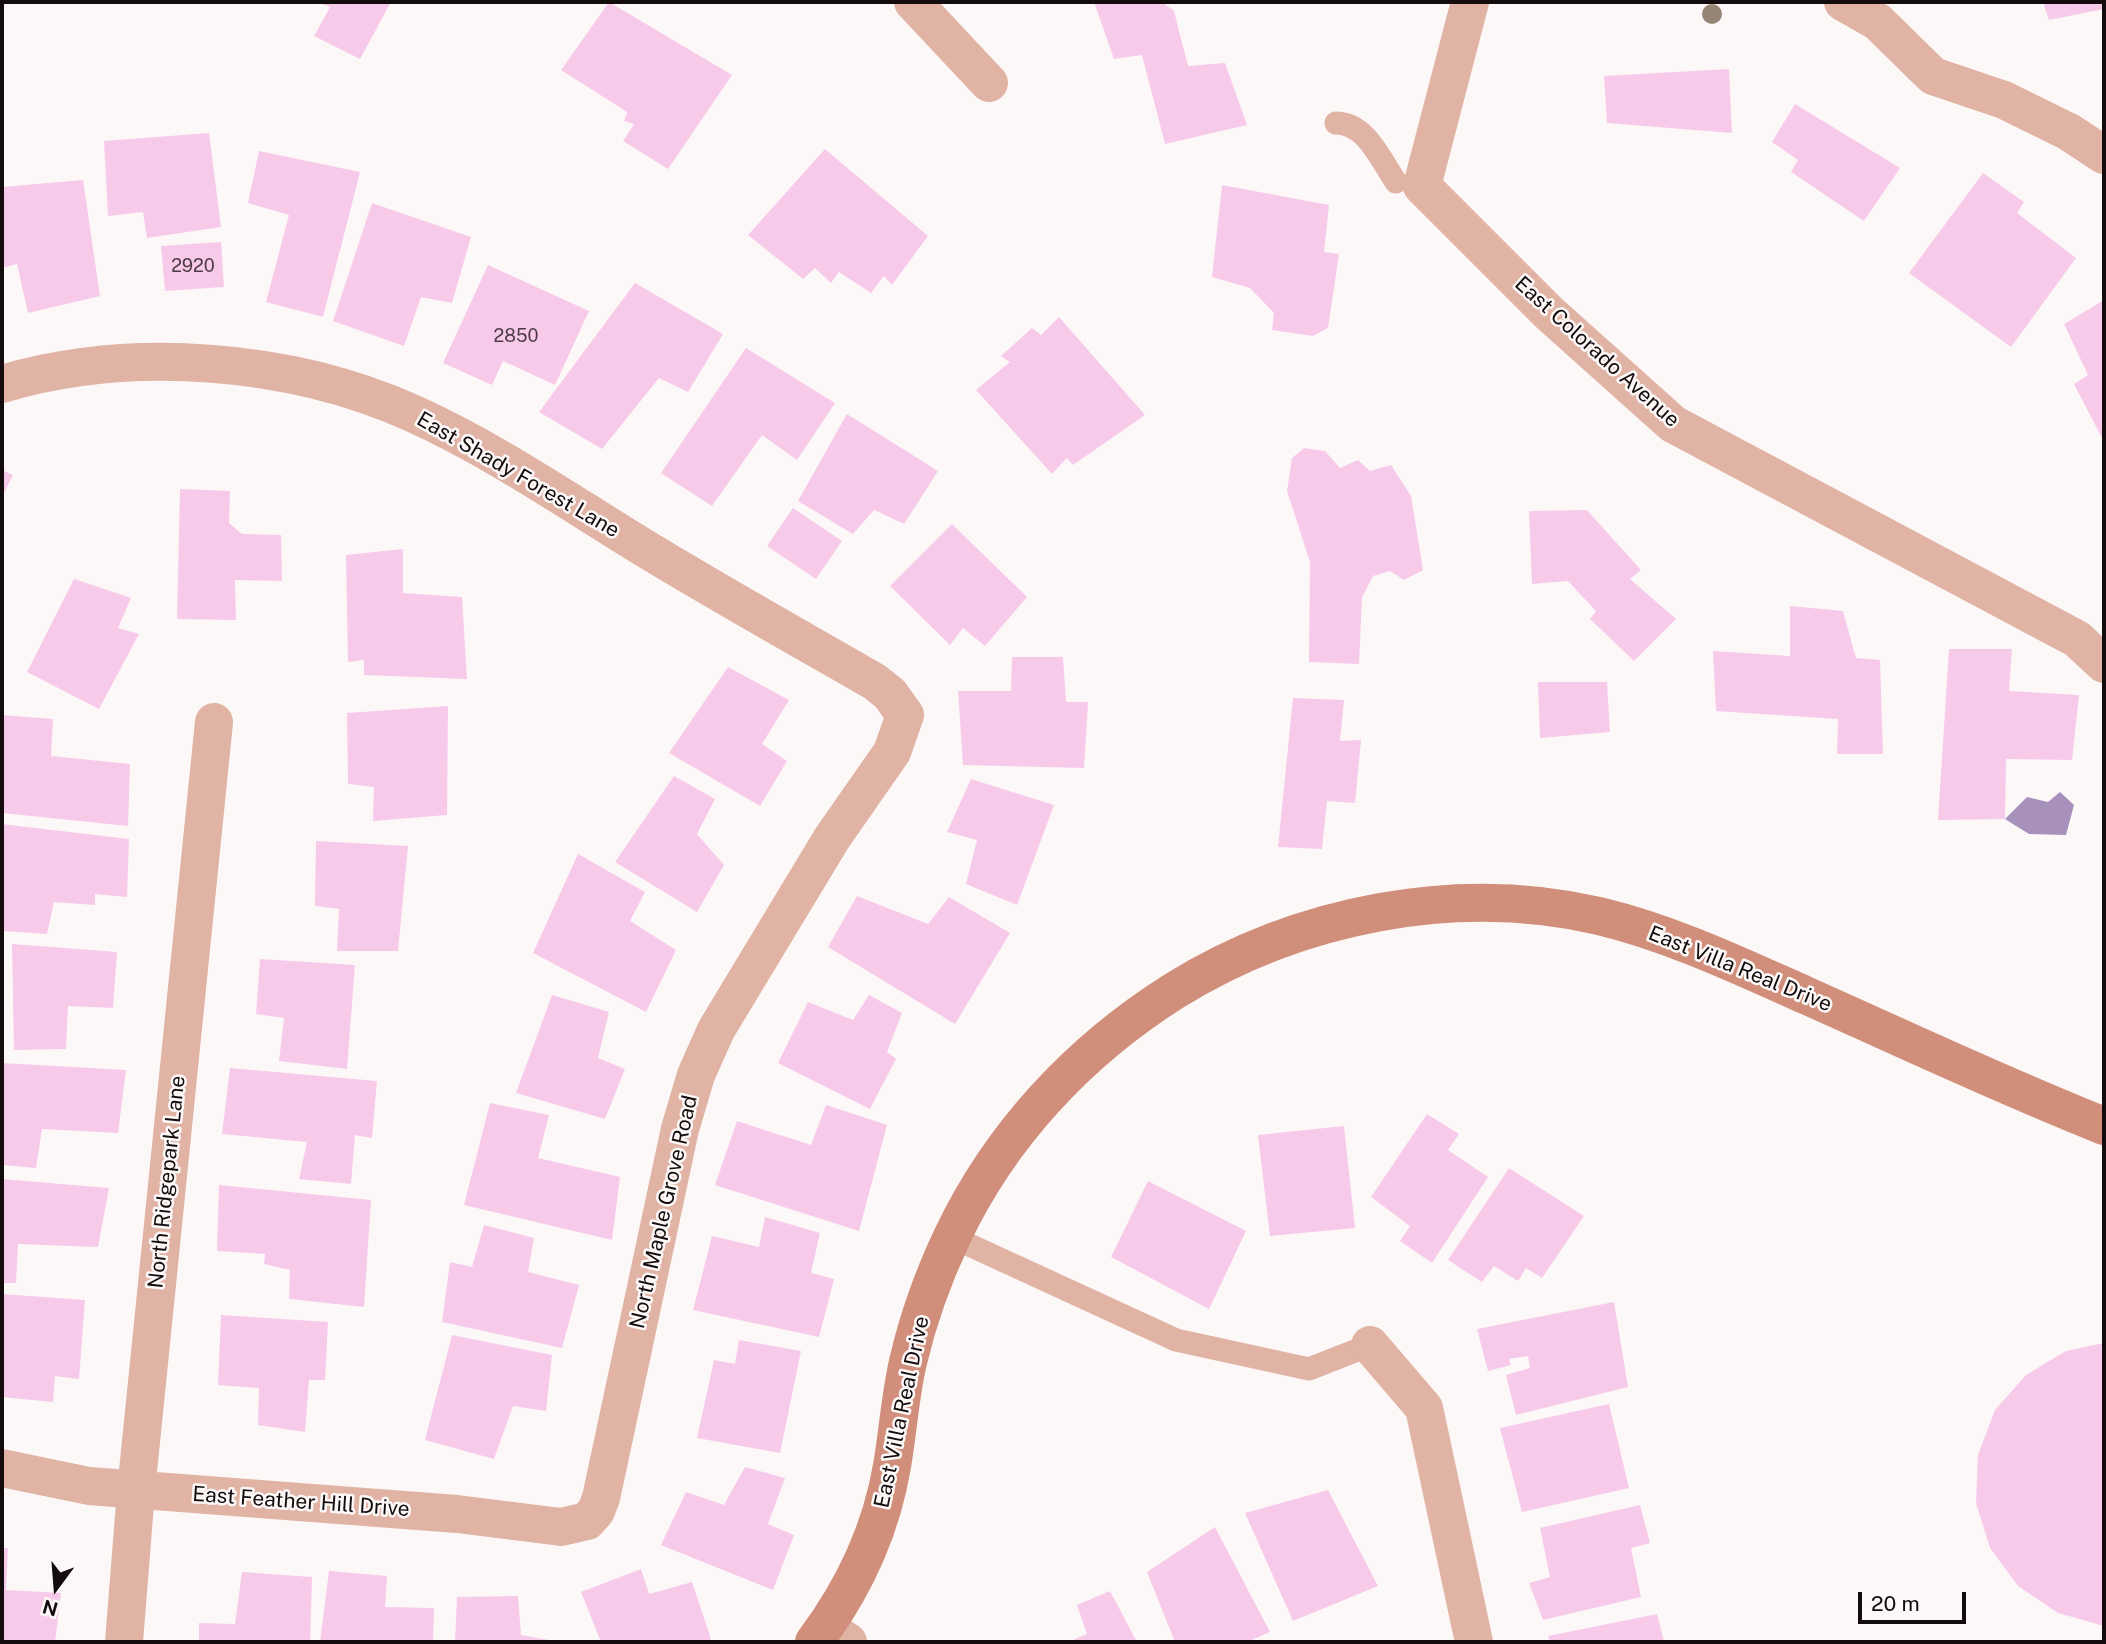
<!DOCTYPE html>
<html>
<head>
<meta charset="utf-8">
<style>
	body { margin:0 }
	#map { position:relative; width:2106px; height:1644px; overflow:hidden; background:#fdf8f8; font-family:"Public Sans",sans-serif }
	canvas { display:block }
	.frame { position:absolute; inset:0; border:4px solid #130b0c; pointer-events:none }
	.north { position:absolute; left:21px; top:1553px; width:70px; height:70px; -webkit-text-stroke:5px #fdf8f8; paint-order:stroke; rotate:196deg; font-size:19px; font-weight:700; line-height:28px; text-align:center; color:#130b0c }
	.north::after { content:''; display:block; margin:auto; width:24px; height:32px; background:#130b0c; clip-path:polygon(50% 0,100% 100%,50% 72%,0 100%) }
	.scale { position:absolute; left:1858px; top:1592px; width:108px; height:32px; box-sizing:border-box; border:4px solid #130b0c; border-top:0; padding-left:9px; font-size:21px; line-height:24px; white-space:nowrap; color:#130b0c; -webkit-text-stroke:5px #fdf8f8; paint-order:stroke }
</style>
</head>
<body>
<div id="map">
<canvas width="2106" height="1644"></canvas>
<div class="frame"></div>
<div class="north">N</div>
<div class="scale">20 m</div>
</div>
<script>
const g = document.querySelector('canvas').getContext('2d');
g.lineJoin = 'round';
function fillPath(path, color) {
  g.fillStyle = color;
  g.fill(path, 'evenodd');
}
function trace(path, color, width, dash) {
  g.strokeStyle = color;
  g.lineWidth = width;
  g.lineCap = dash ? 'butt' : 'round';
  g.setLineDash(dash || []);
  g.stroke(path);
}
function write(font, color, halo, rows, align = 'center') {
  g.font = font + ' "Public Sans",sans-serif';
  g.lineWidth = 5;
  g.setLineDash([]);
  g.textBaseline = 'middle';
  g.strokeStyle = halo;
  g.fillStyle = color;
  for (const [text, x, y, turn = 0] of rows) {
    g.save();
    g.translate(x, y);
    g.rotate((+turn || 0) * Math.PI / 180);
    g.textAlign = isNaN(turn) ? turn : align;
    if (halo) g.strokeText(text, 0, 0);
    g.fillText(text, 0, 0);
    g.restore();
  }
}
const water = new Path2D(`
	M2060,792L2074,805L2066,835L2029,834L2005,819L2027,797L2048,802Z`);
const building = new Path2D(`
	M317,2H391L360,59L314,36L330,7Z
	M609,2L732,75L668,169L623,141L634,124L624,121L627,112L561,70Z
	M1094,2H1162L1174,11L1188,66L1225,63L1247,125L1165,144L1142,55L1114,59Z
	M2043,2H2104V9L2049,20Z
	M1729,69L1732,133L1607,123L1604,76Z
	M1795,104L1900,168L1864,221L1791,172L1798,160L1772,142Z
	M209,133L221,227L147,238L143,212L108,216L104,141Z
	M825,149L928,236L892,285L884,276L871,293L839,272L831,283L815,268L803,279L748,235Z
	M259,151L360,172L323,317L266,302L289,215L248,203Z
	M1983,173L2024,202L2017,213L2076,258L2011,347L1909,273Z
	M83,180L100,296L28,313L17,264L2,268V187Z
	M1222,185L1329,205L1324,252L1339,254L1328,328L1313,336L1272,330L1274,313L1250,288L1212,277Z
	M372,203L471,237L452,303L421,297L404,346L333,321Z
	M221,242L224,287L165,291L161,246Z
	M488,265L589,311L555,385L503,361L492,385L443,363Z
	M635,283L723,334L688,392L659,378L602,449L539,412Z
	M2104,300V437L2102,438L2074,384L2088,375L2064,324Z
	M1059,317L1145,415L1073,465L1067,458L1052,474L976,390L1010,362L1001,356L1032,328L1041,335Z
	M746,348L835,403L797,460L762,435L712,506L661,473Z
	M847,414L938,471L904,524L874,510L853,534L798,501Z
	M1304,448L1325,451L1340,468L1358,460L1370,471L1391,465L1411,496L1423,570L1404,580L1390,571L1373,576L1362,598L1359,664L1309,662L1310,562L1287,491L1292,458Z
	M2,470L13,475L2,497Z
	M180,489L230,491L229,523L242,534L281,535L282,581L235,580L236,620L177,619Z
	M793,508L842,541L816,579L767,546Z
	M1587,510L1641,570L1630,579L1676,619L1634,661L1590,619L1596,611L1568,581L1532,584L1529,511Z
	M952,524L1027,597L985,646L963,628L950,645L890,586Z
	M403,549V593L462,597L467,679L364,675V660L348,662L346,555Z
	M74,579L131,598L118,628L139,634L99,709L27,672Z
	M1790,606L1843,611L1856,658L1880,660L1883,754H1837L1838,719L1716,711L1713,651L1790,656Z
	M1949,649H2012L2009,691L2079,695L2072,760L2006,759L2005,819L1938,820Z
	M1012,657H1063L1066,702H1088L1084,768L963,765L958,691H1011Z
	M728,667L789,700L762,744L787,761L760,806L669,753Z
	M1538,682H1607L1610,732L1540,738Z
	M1293,698L1344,700L1340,741L1361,740L1355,803L1327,801L1322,849L1278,847Z
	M448,706L447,815L373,821L374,787L348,784L347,713Z
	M2,715L53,719L51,756L130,764L128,826L2,813Z
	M674,776L715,799L697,834L724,865L697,912L615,862Z
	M971,779L1054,805L1017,905L966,884L977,840L947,832Z
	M2,824L129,839L127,897L95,894V905L54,902L47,934L2,931Z
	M316,841L408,846L398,951H337L339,909L315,906Z
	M578,854L645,892L630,921L676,950L646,1012L533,953Z
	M857,896L928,924L949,897L1010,933L955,1024L828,947Z
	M12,944L117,952L113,1008L68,1006L66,1049L14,1050Z
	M260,959L355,965L347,1069L279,1061L284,1018L256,1014Z
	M552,995L609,1012L598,1058L625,1069L605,1119L516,1093Z
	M869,995L902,1013L887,1052L896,1059L870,1109L778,1063L808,1002L853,1020Z
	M2,1063L126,1070L118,1133L42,1129L36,1168L2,1165Z
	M230,1068L377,1081L372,1138L355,1135L351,1184L299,1179L307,1142L222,1134Z
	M490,1103L549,1115L538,1158L620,1177L612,1240L464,1205Z
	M826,1105L887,1125L859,1231L715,1185L737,1121L811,1145Z
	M1427,1114L1459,1134L1448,1150L1488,1177L1432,1263L1400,1241L1410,1226L1371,1197Z
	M1344,1126L1355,1228L1270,1236L1258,1135Z
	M1509,1168L1584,1216L1542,1278L1526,1268L1518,1281L1494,1266L1482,1282L1448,1260Z
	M2,1179L109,1188L98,1247L18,1244L16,1283H2Z
	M1148,1181L1246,1231L1209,1309L1111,1257Z
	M219,1185L371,1200L364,1307L289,1299L290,1270L264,1264L265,1254L217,1251Z
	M765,1217L820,1233L811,1273L834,1279L819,1337L693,1310L712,1236L759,1247Z
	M484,1225L534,1238L528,1272L579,1285L562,1348L442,1322L450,1262L472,1267Z
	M2,1294L85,1300L79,1379L55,1376L53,1402L2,1397Z
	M1614,1302L1628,1387L1516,1415L1506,1375L1530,1368L1528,1356L1509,1359L1511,1365L1488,1371L1477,1329Z
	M221,1315L328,1322L325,1380H309L305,1432L258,1425L259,1388L218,1385Z
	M452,1335L552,1355L546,1411L513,1406L494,1459L425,1440Z
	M739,1340L801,1351L780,1453L697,1438L714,1360L735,1364Z
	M2104,1343V1626L2058,1613L2018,1586L1990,1548L1976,1503L1978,1455L1995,1410L2026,1375L2066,1351Z
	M1609,1404L1629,1488L1522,1512L1500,1428Z
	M745,1467L785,1478L768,1524L794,1535L773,1590L661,1545L686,1492L724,1505Z
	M1328,1490L1378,1586L1293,1621L1245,1513Z
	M1640,1505L1650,1543L1631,1548L1641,1597L1543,1620L1529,1583L1550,1577L1540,1528Z
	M1215,1527L1270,1632L1247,1642H1175L1147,1572Z
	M2,1548H8L6,1590L61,1593L55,1642H2Z
	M641,1569L649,1594L692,1582L711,1639L704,1642H601L581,1592Z
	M329,1571L387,1576L385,1607L434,1608L433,1642H320Z
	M242,1572L312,1577L310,1642H199V1623L235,1624Z
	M1110,1591L1137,1642H1068L1087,1634L1077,1605Z
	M518,1596L521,1635L560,1642H455L457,1597Z
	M1657,1614L1664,1642H1550L1548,1636Z`);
const lane = new Path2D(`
	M1336,123C1366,123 1381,160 1396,182
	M952,1237L1176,1340L1309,1369L1370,1345`);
const street = new Path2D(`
	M913,2L989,83
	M1470,2L1422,186L1549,313L1673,424L2077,639L2104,664
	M1843,2L1878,22L1933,76L2004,100L2069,132L2104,155
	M2,384C131,346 289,358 412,413C492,449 566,500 641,546C718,593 797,637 875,682L890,694L905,715L892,752L832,838L716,1030L696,1075L680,1129L601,1498L596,1511L587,1521L561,1527L457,1514L89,1486L2,1468
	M1370,1345L1424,1408L1474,1642
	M825,1627L848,1642
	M124,1642L136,1491L214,722`);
const secondary = new Path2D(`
	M814,1642C853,1590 881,1531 892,1466C898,1432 900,1396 908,1362C918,1319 933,1277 952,1237C1000,1135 1079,1051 1174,991C1298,914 1456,883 1599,916C1670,933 1738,965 1805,995C1904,1039 2003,1086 2104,1126`);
const trees = [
	[1712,14]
];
const numberNames = [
	["2920",193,266],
	["2850",516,336]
];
const streetNames = [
	["East Colorado Avenue",1597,352,42],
	["East Shady Forest Lane",518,475,30],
	["East Villa Real Drive",1740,969,22],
	["North Ridgepark Lane",167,1182,-84],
	["North Maple Grove Road",664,1212,-77],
	["East Villa Real Drive",902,1412,-78],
	["East Feather Hill Drive",301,1502,4]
];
fillPath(water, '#a791bc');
fillPath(building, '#f8caea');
trace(lane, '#e0b3a5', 23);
trace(street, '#e0b3a5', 38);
trace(secondary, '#d18f7b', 38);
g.fillStyle = '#948473';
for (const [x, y] of trees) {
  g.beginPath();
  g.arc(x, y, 10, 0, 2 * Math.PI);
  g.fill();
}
write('18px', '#4c3b44', null, numberNames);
write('21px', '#130b0c', '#fdf8f8', streetNames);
</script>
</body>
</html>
